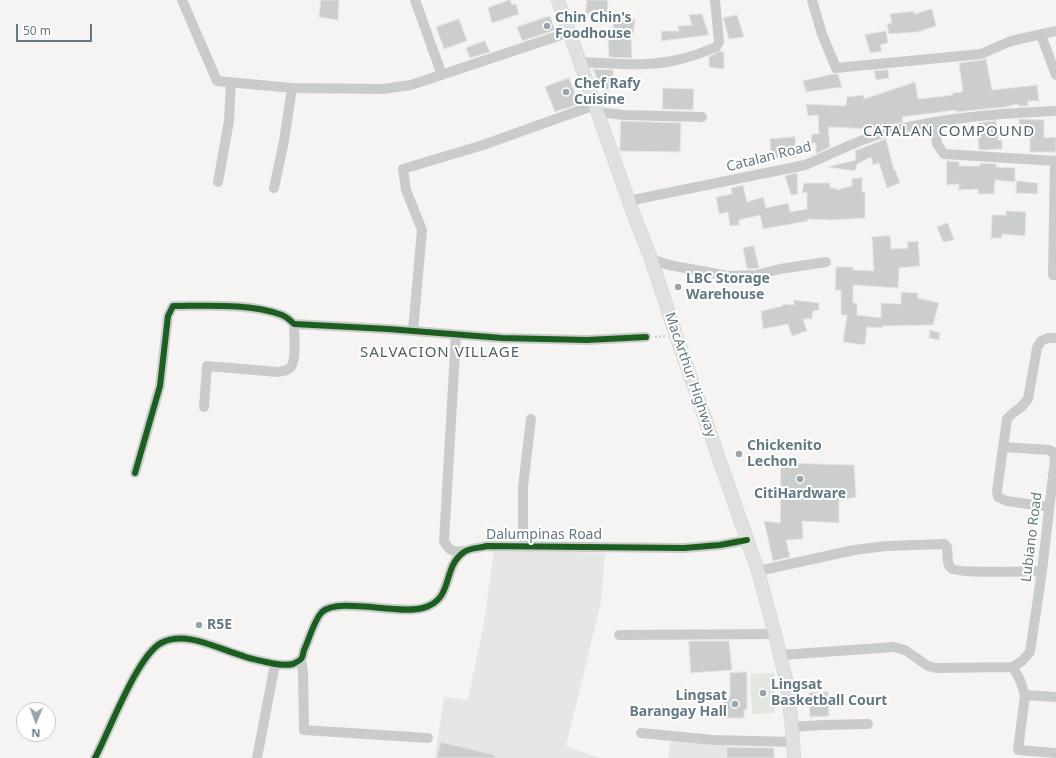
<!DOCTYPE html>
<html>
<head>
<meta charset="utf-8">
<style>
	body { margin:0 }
	#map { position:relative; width:1056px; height:758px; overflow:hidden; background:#f5f4f3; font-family:"Noto Sans",sans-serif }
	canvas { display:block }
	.north { position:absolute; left:16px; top:702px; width:40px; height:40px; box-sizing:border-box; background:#fff; border:1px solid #c1c9ce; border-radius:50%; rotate:181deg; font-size:11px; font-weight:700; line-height:16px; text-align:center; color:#637984 }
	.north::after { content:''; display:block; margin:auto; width:14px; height:18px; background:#96a4ab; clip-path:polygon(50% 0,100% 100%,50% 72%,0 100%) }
	.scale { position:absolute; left:16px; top:24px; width:76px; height:18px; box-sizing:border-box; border:2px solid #637984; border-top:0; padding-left:5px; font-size:12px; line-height:14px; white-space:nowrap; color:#637984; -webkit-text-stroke:3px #fff; paint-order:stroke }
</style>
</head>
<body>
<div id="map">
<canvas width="1056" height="758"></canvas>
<div class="north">N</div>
<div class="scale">50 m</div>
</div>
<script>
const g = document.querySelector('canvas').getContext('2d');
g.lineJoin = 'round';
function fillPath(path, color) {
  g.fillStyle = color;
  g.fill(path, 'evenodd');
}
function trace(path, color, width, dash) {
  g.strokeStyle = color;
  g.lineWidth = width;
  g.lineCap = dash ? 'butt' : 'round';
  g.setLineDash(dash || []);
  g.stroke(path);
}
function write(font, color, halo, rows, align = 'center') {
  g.font = font + ' "Noto Sans",sans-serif';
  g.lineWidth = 4;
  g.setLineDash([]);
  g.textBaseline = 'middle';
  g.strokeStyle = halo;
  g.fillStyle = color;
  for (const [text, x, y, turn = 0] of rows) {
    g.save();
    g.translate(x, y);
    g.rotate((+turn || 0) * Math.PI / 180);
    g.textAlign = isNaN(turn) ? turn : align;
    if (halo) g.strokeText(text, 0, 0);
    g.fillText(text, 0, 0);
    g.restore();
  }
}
const built = new Path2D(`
	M494,550L605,553L601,602L566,746L600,758H435L444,697L468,700L484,623Z
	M671,740L726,743V758H668Z`);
const green = new Path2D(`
	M774,673L775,713L752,714L750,674Z`);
const building = new Path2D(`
	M321,0H339L338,20L319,17Z
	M510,0L512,5L516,4L519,14L492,23L488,8Z
	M587,0H608L607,14L586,13Z
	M932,9L936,26L917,32L889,34L887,24L892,23L890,14L914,11V14Z
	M702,14L709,35L661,41L662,31H679L678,26L692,25L689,15Z
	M737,15L744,37L729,39L723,18Z
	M550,16L555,30L522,41L517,27Z
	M614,17L635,20L633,36L631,35L632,58L609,57L608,39H612Z
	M459,19L467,41L444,49L436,27Z
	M886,31L888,43L880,45L882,51L870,53L865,35Z
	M485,41L490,52L470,58L466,48Z
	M720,51L724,52V69L709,67V57Z
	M986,59L992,90L1037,85L1039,101H1028V106H1019L1018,104L1005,107L956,112V110L902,117L903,122L875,129L828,127L830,147L816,154V143H811L812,134H819L818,115L808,116L806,104L846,106L847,97L864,95V99L915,82L918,99L953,95L952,93L963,92L959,63L982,60Z
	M593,69L613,70L614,88L603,90Z
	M888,70L889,78L876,80L874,71Z
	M834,74H838L842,87L806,92L803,81Z
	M569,78L579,104L555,112L545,87Z
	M663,88L694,89L693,110L663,109Z
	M1019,119L1044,120V138L1056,137V152H1030V134H1020Z
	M621,121L681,123L680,152L620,151Z
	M996,121L997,128H998V140H1002V149L979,150L978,129H980L979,123Z
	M795,137L796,157L771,158L770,139Z
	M886,139L894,170L895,169L900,183L887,188L879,163L873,165L871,157L857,164L855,171L827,167L856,160L855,151Z
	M947,161L959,162V166H980V163L996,164V167L1015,168V182L995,180L994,194H978V189L959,190V184L947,185Z
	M797,173L798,194L791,195L785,176Z
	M862,178V192H865V218L831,220L807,219L808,221L763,229L760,215L739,220V225L730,226L728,212L719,214L716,197L732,194L731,188L743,185L747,202L763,197L766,208L788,203L790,212L807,209V192L802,193L804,183H830V188H836V190L852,186V179Z
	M1017,181L1038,183L1037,194L1016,193Z
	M1006,211L1026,212L1025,236L1002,234V238H991L992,215H1006Z
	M948,223L954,240L943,242L937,227Z
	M890,236L891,249L908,248L907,242L918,241L920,266L899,268L898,288L853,285V303H857V315L881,318V303L901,304V292L918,293V298L939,303L933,325L882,326V328L867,327L865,345L843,342L847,315H841V290H835L836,267H853V270L874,271L872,237Z
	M754,246L759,268L747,269L743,248Z
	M794,300L819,303V310L813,311L812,319H803L807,331L792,336L788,324L763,329L761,311L783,306V304L794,305Z
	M930,330L940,333L939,340L929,338Z
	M781,463L854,465L856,497L839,500V523L802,521L803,539L786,540L790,557L773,561L764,521L780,523Z
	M689,641H729L732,670L691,673Z
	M747,672V710H744V718H723V697H730V673Z
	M828,692L829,716L810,717L809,693Z
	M441,742L495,755V758H437Z
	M727,747L774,748V758H727Z`);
const path = new Path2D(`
	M655,337L665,336`);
const minor = new Path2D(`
	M182,0L217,81L292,88L383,89L411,85L570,32
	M415,0L442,75
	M812,0L822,34L836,68L981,54L1011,41L1056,31
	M1041,35L1056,75
	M580,62C611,63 642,67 672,61C688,58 702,53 716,47L719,42L715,0
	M597,112L624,115L702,117
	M934,122L937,144L944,154L1056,161
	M1055,161L1053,275H1056
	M218,182L229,121L231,82
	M274,188L284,141L292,88
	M628,201L805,165C831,155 856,140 884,133C937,118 1001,113 1056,111
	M651,259L669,265L728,276L756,275L780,269L826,262
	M413,331L422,230L406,190L403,169L483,145L595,105
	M456,335L444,541C450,552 453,552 465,551
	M204,407L207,366L278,372C282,371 287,371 290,368C297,362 294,334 294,324
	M135,473L160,386L168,316L173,306C207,306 250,303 282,315C287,317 291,321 294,324L388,329L502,338L587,340L646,337
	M1049,507L1007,501L998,497L997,491L1007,419L1013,413L1021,407L1028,399L1037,348L1041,341L1048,338H1056
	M523,546V487L531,419
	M758,571L854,550L886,546L944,544L947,547C948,553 946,563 951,568C956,574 1029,571 1042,571
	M619,635L775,634
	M781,655L894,647L905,650L928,666L936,668L1013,667L1022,661L1030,652L1042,571L1055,459L1053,452L1049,450L1003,447
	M301,659L303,672L304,730L428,738
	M1013,667L1020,680L1025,695L1018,750L1056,753
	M1025,695L1056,697
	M792,727L823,725L868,724
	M641,733L714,740L793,742
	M95,758C109,732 137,656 161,643C186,630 218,649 243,656C250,659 258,660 266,662C274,664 285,666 293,664C295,663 300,660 301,659C303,657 303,653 304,650C309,640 314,620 322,612C338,597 399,615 423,608C455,599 441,568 464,552C469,548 480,548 487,546L684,548L720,545L747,540
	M257,758L275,664`);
const major = new Path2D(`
	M558,0L633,213L651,259L676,335L758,571L775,634L787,684L792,727L794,758`);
const cycleway = new Path2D(`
	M135,473L160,386L168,316L173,306C207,306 250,303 282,315C287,317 291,321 294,324L388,329L502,338L587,340L646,337
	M95,758C109,732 137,656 161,643C186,630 218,649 243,656C250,659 258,660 266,662C274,664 285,666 293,664C295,663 300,660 301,659C303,657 303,653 304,650C309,640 314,620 322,612C338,597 399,615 423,608C455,599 441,568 464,552C469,548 480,548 487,546L684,548L720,545L747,540`);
const markers = [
	[547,26,4,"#96a4ab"],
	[566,92,4,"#96a4ab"],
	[678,287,4,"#96a4ab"],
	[739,454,4,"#96a4ab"],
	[800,479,4,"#96a4ab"],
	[199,625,4,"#96a4ab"],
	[763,693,4,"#96a4ab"],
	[735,704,4,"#96a4ab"]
];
const poiNames = [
	["Chin Chin's",555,18],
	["Foodhouse",555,34],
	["Chef Rafy",574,84],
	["Cuisine",574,100],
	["LBC Storage",686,279],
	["Warehouse",686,295],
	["Chickenito",747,446],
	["Lechon",747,462],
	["CitiHardware",800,494,"center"],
	["R5E",207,625],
	["Lingsat",771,685],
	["Basketball Court",771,701],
	["Lingsat",727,696,"right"],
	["Barangay Hall",727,712,"right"]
];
const streetNames = [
	["Catalan Road",769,157,-14],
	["MacArthur Highway",690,375,71],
	["Dalumpinas Road",544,535],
	["Lubiano Road",1032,537,-83]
];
const neighbourhoodNames = [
	["CATALAN COMPOUND",949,132],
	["SALVACION VILLAGE",440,353]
];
fillPath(built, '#e5e6e5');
fillPath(green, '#e5e7e1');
fillPath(building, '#cccece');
trace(building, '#e4e4e2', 1);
trace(major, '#d1d1d1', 14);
trace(path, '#c8caca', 2, [2, 2]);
trace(minor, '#cacccc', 10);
trace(major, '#dfe0df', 13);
trace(cycleway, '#1b5e20', 6);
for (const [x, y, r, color] of markers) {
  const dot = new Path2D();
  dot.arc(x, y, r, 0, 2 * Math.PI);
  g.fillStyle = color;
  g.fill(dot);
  trace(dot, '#fff', 1.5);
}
write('bold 14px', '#637984', '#fff', poiNames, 'left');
write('14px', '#637984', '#fff', streetNames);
g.letterSpacing = '1px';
write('15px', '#516169', '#fff', neighbourhoodNames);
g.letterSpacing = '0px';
</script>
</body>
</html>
